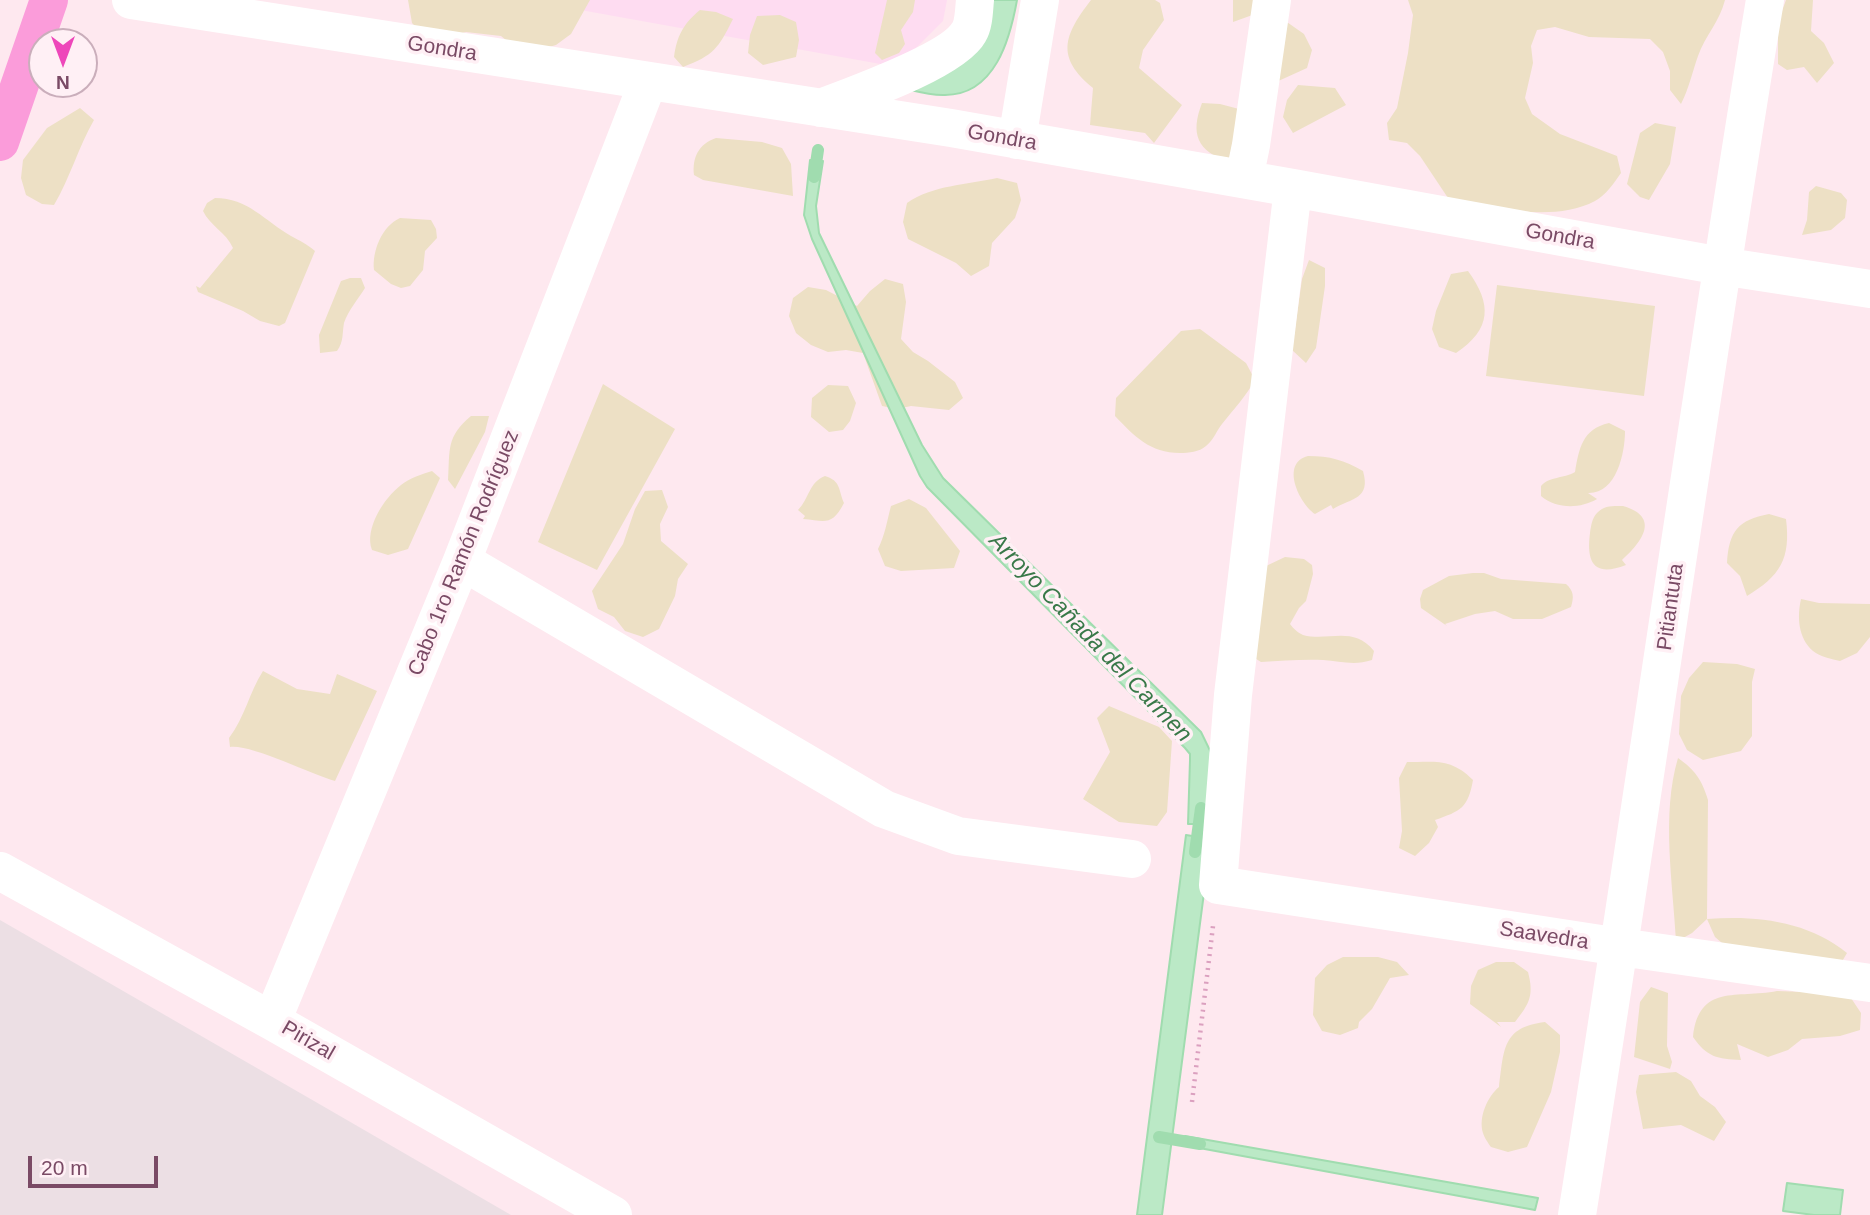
<!DOCTYPE html>
<html>
<head>
<meta charset="utf-8">
<style>
	body { margin:0 }
	#map { position:relative; width:1870px; height:1215px; overflow:hidden; background:#fee8ef; font-family:Helvetica,sans-serif }
	canvas { display:block }
	.north { position:absolute; left:28px; top:28px; width:70px; height:70px; box-sizing:border-box; background:#fff0f5; border:2px solid #caaebb; border-radius:50%; rotate:180deg; font-size:19px; font-weight:700; line-height:28px; text-align:center; color:#7a4a65 }
	.north::after { content:''; display:block; margin:auto; width:24px; height:32px; background:#ee47ba; clip-path:polygon(50% 0,100% 100%,50% 72%,0 100%) }
	.scale { position:absolute; left:28px; top:1156px; width:130px; height:32px; box-sizing:border-box; border:4px solid #7a4a65; border-top:0; padding-left:9px; font-size:21px; line-height:24px; white-space:nowrap; color:#7a4a65; -webkit-text-stroke:5px #fff0f5; paint-order:stroke }
</style>
</head>
<body>
<div id="map">
<canvas width="1870" height="1215"></canvas>
<div class="north">N</div>
<div class="scale">20 m</div>
</div>
<script>
const g = document.querySelector('canvas').getContext('2d');
g.lineJoin = 'round';
function fillPath(path, color) {
  g.fillStyle = color;
  g.fill(path, 'evenodd');
}
function trace(path, color, width, dash) {
  g.strokeStyle = color;
  g.lineWidth = width;
  g.lineCap = dash ? 'butt' : 'round';
  g.setLineDash(dash || []);
  g.stroke(path);
}
function write(font, color, halo, rows, align = 'center') {
  g.font = font + ' Helvetica,sans-serif';
  g.lineWidth = 7;
  g.setLineDash([]);
  g.textBaseline = 'middle';
  g.strokeStyle = halo;
  g.fillStyle = color;
  for (const [text, x, y, turn = 0] of rows) {
    g.save();
    g.translate(x, y);
    g.rotate((+turn || 0) * Math.PI / 180);
    g.textAlign = isNaN(turn) ? turn : align;
    if (halo) g.strokeText(text, 0, 0);
    g.fillText(text, 0, 0);
    g.restore();
  }
}
const commercial = new Path2D(`
	M525,0H947L943,21L897,67Z`);
const industrial = new Path2D(`
	M0,920L321,1105L511,1215H0Z`);
const green = new Path2D(`
	M408,0H590L571,34L556,45L538,50L516,48L501,36L466,32L430,42L412,23Z
	M887,0H915L913,12L901,30L905,44L899,53L882,60L875,53Z
	M1091,0H1155L1160,3L1164,20L1143,50L1139,68L1182,105L1154,143L1145,133L1090,125L1093,88C1055,57 1064,35 1091,0Z
	M1233,0H1265L1258,13L1233,22Z
	M1408,0H1725C1720,21 1705,36 1698,56C1692,73 1689,88 1681,104L1670,90V71L1663,52L1650,39L1589,37L1555,27L1537,30L1531,46L1533,63L1525,98L1532,114L1560,134L1617,156L1621,173C1614,183 1606,195 1595,201C1553,223 1494,207 1450,201L1420,156L1407,143L1389,140L1387,123L1397,108L1408,53L1413,15Z
	M1786,0H1813L1811,31L1824,43L1834,63L1817,83L1804,67L1787,70L1778,64V22Z
	M700,10L716,12L733,19C718,49 714,55 683,67L674,57C677,36 683,24 700,10Z
	M780,15L796,22L799,40L796,57L763,65L748,53L750,35L757,16Z
	M1284,20L1304,34L1312,50L1307,68L1274,83Z
	M1298,85L1335,88L1346,105L1293,133L1283,117L1287,100Z
	M1202,103L1220,104L1239,109L1229,162C1197,151 1190,134 1202,103Z
	M80,108L94,120C78,148 70,178 54,205L42,204L26,195L21,178L23,160L47,128Z
	M1655,123L1676,127L1670,164L1649,200L1640,197L1627,184L1640,133Z
	M716,138L762,142L782,148L791,164L793,196L703,180L694,175C692,157 699,144 716,138Z
	M997,178L1017,183L1021,200L1015,218L992,243L989,266L971,276L956,263L908,239L903,222L907,203C933,185 966,185 997,178Z
	M1816,186L1841,193L1847,200L1845,218L1831,230L1802,235L1807,220L1809,192Z
	M215,198C248,198 265,221 291,236C300,241 307,244 315,251L285,323L279,326L260,321L243,311L198,292L196,286L200,288L233,248C226,232 210,226 203,211L207,203Z
	M400,218L431,220L436,229L437,238L425,251L423,270L410,286L401,288L391,284L374,270C372,251 382,226 400,218Z
	M1309,260L1325,268V286L1316,348L1306,363L1292,350L1302,279Z
	M1468,271C1492,304 1492,329 1456,353L1439,347L1432,329L1436,311L1451,274Z
	M350,278H361L365,288C358,299 348,311 344,323C342,334 344,341 337,351L320,353L319,335L341,281Z
	M885,279L903,284L906,302L901,339L913,352L928,361L955,382L963,398L949,410L911,406L897,409L882,406L863,353L846,350L828,352L811,345L796,333L789,316L793,298L808,287L826,290L857,306L870,291Z
	M1497,285L1655,306L1644,396L1486,376Z
	M1200,329L1246,363L1255,380C1246,396 1234,409 1222,424C1217,430 1213,441 1206,446C1199,452 1189,453 1180,453C1150,453 1134,436 1115,416L1116,398L1181,331Z
	M603,384L675,429L597,570L538,542Z
	M828,385L848,386L856,403L850,421L843,430L829,432L811,417L812,398Z
	M471,416H489L485,432L455,489L448,480C450,449 446,437 471,416Z
	M1609,423L1625,431C1625,454 1616,494 1588,493L1597,499C1580,509 1556,509 1541,496V486C1550,476 1563,479 1575,472C1579,449 1582,429 1609,423Z
	M1308,456C1330,456 1344,460 1363,471C1371,499 1352,498 1333,509L1331,505L1315,514C1299,503 1280,463 1308,456Z
	M432,471L440,478L408,549L388,555L372,550C364,529 384,498 401,485C410,478 422,474 432,471Z
	M825,476C841,481 838,489 844,503C832,526 826,521 803,519L805,516L798,510C809,499 809,482 825,476Z
	M662,490L668,507L660,524L661,541L688,564L678,579L675,596L659,629L643,637L625,631L614,617L598,609L592,591L623,544L635,509L645,491Z
	M909,499L926,508L960,551L954,568L901,571L885,566L878,549C885,535 887,521 891,506Z
	M1623,506C1661,517 1642,542 1622,560L1626,565C1595,577 1586,564 1590,533C1591,526 1592,518 1597,513C1604,505 1614,506 1623,506Z
	M1769,514L1786,519C1791,559 1780,576 1747,596L1740,576L1727,563C1729,531 1738,520 1769,514Z
	M1285,557L1304,559L1312,565L1313,574L1306,601L1299,608L1290,624C1293,628 1298,633 1303,635C1328,642 1353,625 1374,651L1372,660C1354,666 1340,661 1323,660C1303,659 1281,661 1261,662L1253,657L1266,566Z
	M1473,573H1484L1501,579L1566,584C1574,591 1574,597 1571,607L1542,619H1513L1495,611L1475,614L1445,624L1447,626L1421,608L1420,599L1423,590L1449,576Z
	M1801,599L1819,603L1870,604V637L1857,653L1840,661C1832,659 1820,657 1813,651C1798,638 1797,617 1801,599Z
	M1703,662L1737,664L1755,669L1752,682V736L1741,751L1703,760L1687,750L1679,734L1681,696L1689,678Z
	M263,671L297,689L330,694L337,674L377,691L335,781C310,774 251,744 230,747L229,738C245,717 249,693 263,671Z
	M1109,706L1159,727L1172,741L1167,812L1157,826L1119,822L1083,799L1110,752L1097,718Z
	M1678,758C1695,770 1702,780 1708,800L1707,919C1756,915 1808,921 1847,953L1837,970L1729,949L1715,937L1707,919L1692,933L1676,942C1673,883 1661,815 1678,758Z
	M1407,762C1436,762 1451,758 1473,780C1468,808 1461,811 1435,820L1438,827L1429,843L1415,856L1399,848L1402,831L1399,778Z
	M1343,957H1378L1397,962L1409,975L1390,978L1372,1009L1359,1022L1358,1028L1340,1035L1322,1031L1313,1015L1315,978L1327,965Z
	M1496,962H1514L1528,972C1534,995 1530,1003 1515,1022H1497L1501,1027L1470,1004L1471,986L1478,970Z
	M1651,987L1668,993L1667,1046L1672,1062L1670,1069L1634,1057L1640,1002Z
	M1777,991L1832,993L1851,998L1861,1013L1860,1030L1840,1036L1802,1039L1788,1050L1768,1057L1737,1044L1741,1060C1717,1059 1707,1057 1693,1037C1699,983 1737,999 1777,991Z
	M1545,1022L1560,1035V1052L1551,1092L1527,1147L1508,1152L1491,1147C1488,1143 1484,1137 1483,1133C1478,1117 1488,1096 1499,1087C1504,1050 1502,1027 1545,1022Z
	M1676,1072L1691,1081L1700,1096L1715,1107L1726,1122L1714,1141L1681,1125L1643,1129L1636,1092L1639,1075Z`);
const water = new Path2D(`
	M989,0H1017C1010,39 995,95 945,95C930,96 912,90 897,87Z
	M810,160L823,161L816,206L819,233L922,445L943,478L1201,732L1216,763L1213,824H1188L1190,760V754L1185,748L927,487L920,476L812,239L804,215Z
	M1186,835L1211,839L1162,1215H1137Z
	M1185,1136L1538,1198L1535,1210L1183,1145Z
	M1787,1183L1843,1190L1840,1215H1814L1783,1211Z`);
const stream = new Path2D(`
	M814,177L818,150
	M1195,852L1201,808
	M1159,1137L1200,1144`);
const path = new Path2D(`
	M1192,1102L1213,926`);
const minor = new Path2D(`
	M131,0L951,128L1293,188L1721,266L1870,289
	M821,108C854,95 953,61 969,32C974,24 974,9 975,0
	M1017,140L1040,0
	M1244,179L1251,145L1272,0
	M1293,188L1233,695L1218,885L1620,947L1870,983
	M462,561L884,809L958,836L1132,859
	M0,871L272,1021L613,1215
	M272,1021L462,561L648,82
	M1577,1215C1642,810 1698,404 1765,0`);
const highway = new Path2D(`
	M0,142L49,0`);
const streetNames = [
	["Gondra",442,49,9],
	["Gondra",1002,138,10],
	["Gondra",1560,237,10],
	["Cabo 1ro Ramón Rodríguez",464,553,-68],
	["Pitiantuta",1671,607,-82],
	["Saavedra",1544,936,9],
	["Pirizal",308,1041,30]
];
const waterNames = [
	["Arroyo Cañada del Carmen",1090,638,46]
];
fillPath(commercial, '#fedcf1');
fillPath(industrial, '#ecdfe4');
fillPath(green, '#ede0c5');
fillPath(water, '#bbe9c6');
trace(water, '#a0dcaf', 2);
trace(stream, '#a0dcaf', 12);
trace(path, '#dba0bf', 4.5, [2, 5]);
trace(minor, '#fff', 38);
trace(highway, '#fb9cda', 38);
write('21px', '#7a4a65', '#fff0f5', streetNames);
write('italic 23px', '#397949', '#fff0f5', waterNames);
</script>
</body>
</html>
